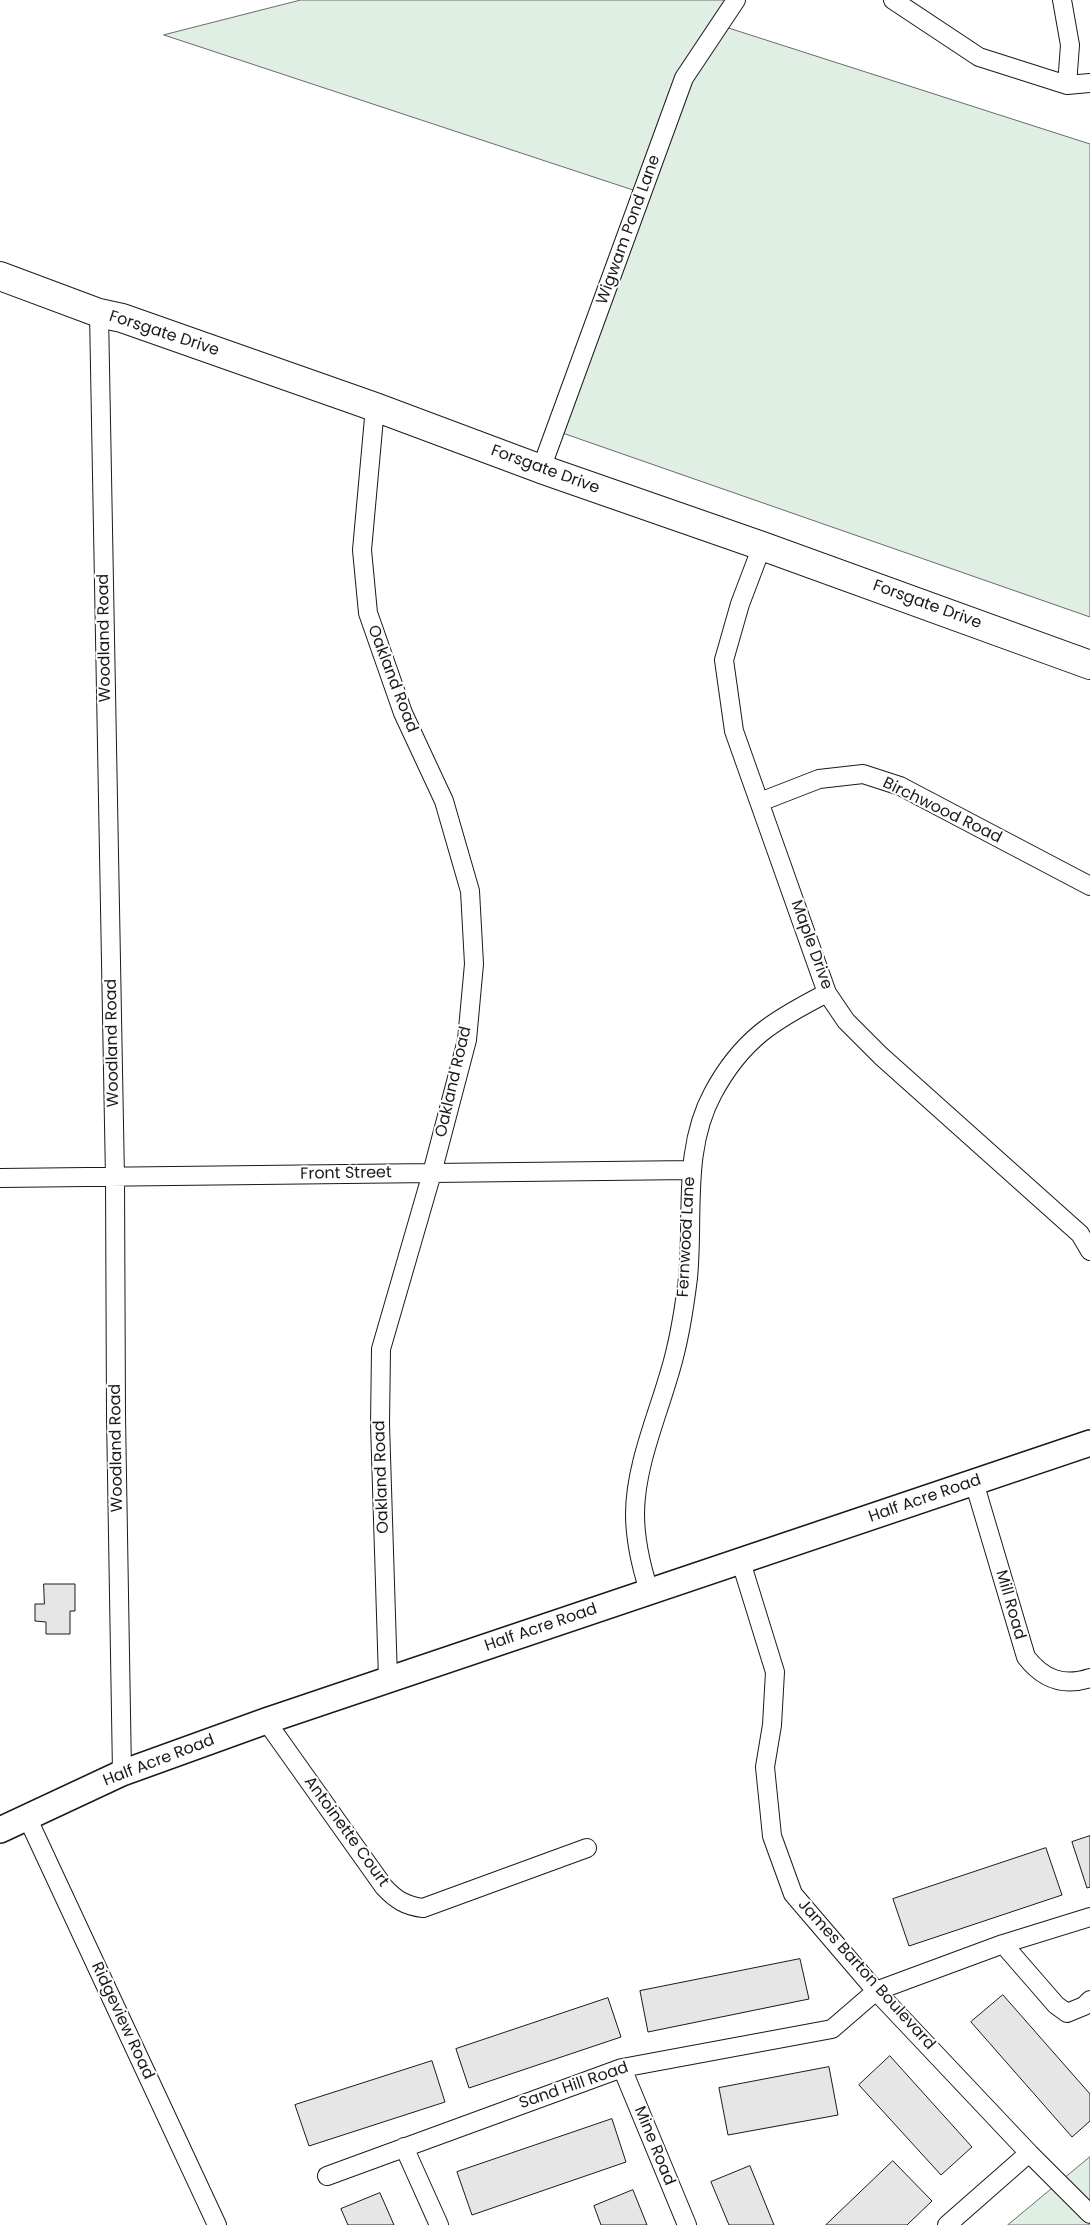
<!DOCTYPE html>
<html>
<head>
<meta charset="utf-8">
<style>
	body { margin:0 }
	canvas { display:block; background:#fff }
</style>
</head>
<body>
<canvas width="1090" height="2225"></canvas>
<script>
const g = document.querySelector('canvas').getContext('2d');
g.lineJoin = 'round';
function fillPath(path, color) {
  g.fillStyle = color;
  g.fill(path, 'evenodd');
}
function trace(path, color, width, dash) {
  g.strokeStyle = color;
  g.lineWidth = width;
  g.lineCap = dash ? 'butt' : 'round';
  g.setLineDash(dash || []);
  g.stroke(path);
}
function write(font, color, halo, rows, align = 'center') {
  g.font = font + ' Poppins,sans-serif';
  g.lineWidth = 4;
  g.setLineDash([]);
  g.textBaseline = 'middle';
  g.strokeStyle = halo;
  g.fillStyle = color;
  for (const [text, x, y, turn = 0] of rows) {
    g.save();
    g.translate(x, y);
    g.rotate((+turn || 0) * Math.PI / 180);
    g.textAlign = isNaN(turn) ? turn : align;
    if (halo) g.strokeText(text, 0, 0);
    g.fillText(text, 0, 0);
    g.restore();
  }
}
const green = new Path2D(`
	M301,0H729L713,23L1090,144V617L551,429L636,191L164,35Z
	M1090,2157V2225H1008Z`);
const building = new Path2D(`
	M44,1584H75V1611H70V1634H46V1622L35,1621V1604H44Z
	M1090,1836V1887L1087,1888L1072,1842Z
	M1046,1848L1062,1895L909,1946L893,1899Z
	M800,1959L809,1999L648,2032L640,1991Z
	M1003,1995L1090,2094V2121L1072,2137L971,2022Z
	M608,1998L621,2037L469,2088L456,2049Z
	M890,2056L972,2147L941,2175L859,2085Z
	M432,2061L445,2102L309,2146L295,2105Z
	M829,2067L838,2115L728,2135L719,2088Z
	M612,2119L626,2162L472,2215L457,2172Z
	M893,2161L932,2201L907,2225H826Z
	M750,2166L774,2225H729L711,2182Z
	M633,2190L647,2225H601L594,2206Z
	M380,2193L394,2225H348L341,2209Z`);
const street = new Path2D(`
	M893,0L979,57L1067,85L1090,83
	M1062,0L1070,45L1067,85
	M99,313L115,1178L116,1416L122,1773
	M375,407L362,550L368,613L403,713L444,801L470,891L474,964L467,1040L432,1173L381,1349L380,1424L388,1679
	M541,469L684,78L736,0
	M762,546L740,604L724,660L734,731L827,993L846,1021L881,1056L1080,1234L1090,1251
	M760,802L819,779L863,774L900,786L1090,886
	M0,1178L691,1170
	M974,1482L1026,1657C1043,1679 1063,1687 1090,1678
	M741,1562L775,1672L772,1725L765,1767L772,1836L793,1894L876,1991L1029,2153L1090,2214
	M649,1591C641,1566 635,1541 635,1514C635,1461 663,1404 675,1353C681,1329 685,1302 688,1278C694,1216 682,1150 713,1093C742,1039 774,1020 827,993
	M266,1721L384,1887C396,1900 406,1906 423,1908L587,1848
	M27,1817L217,2225
	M1003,1944L1056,2005L1067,2013L1084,2006L1090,2000
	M622,2068L687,2225
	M404,2147L439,2225
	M327,2176L622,2068L832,2029L876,1991L1003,1944L1090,1917
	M947,2225L1029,2153`);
const secondary = new Path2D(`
	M0,1830L122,1773L266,1721L1090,1443`);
const primary = new Path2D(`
	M0,276L99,313L122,318L375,407L541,469L762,546L1090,665`);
const streetNames = [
	["Wigwam Pond Lane",629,230,-70],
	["Forsgate Drive",164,334,18],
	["Forsgate Drive",545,470,20],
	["Forsgate Drive",927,605,20],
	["Woodland Road",105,638,-91],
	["Oakland Road",392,679,69],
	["Birchwood Road",942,811,26],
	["Maple Drive",811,945,70],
	["Woodland Road",113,1043,-91],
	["Oakland Road",454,1082,-77],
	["Front Street",346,1174,-1],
	["Fernwood Lane",687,1237,-87],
	["Woodland Road",117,1448,-91],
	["Oakland Road",382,1477,-92],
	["Half Acre Road",925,1499,-19],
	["Mill Road",1010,1605,74],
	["Half Acre Road",541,1628,-19],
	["Half Acre Road",159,1761,-21],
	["Antoinette Court",346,1832,54],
	["James Barton Boulevard",866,1975,48],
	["Ridgeview Road",122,2021,65],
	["Sand Hill Road",574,2086,-19],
	["Mine Road",654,2146,68]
];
fillPath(green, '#e0efe3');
trace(green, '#6a6a6a', 1);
fillPath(building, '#e6e6e6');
trace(building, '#1a1a1a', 1);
trace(street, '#1a1a1a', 20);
trace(secondary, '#1a1a1a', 28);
trace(primary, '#1a1a1a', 30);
trace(street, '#fff', 18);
trace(secondary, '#fff', 25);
trace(primary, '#fff', 28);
write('16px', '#1a1a1a', '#fff', streetNames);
</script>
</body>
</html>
